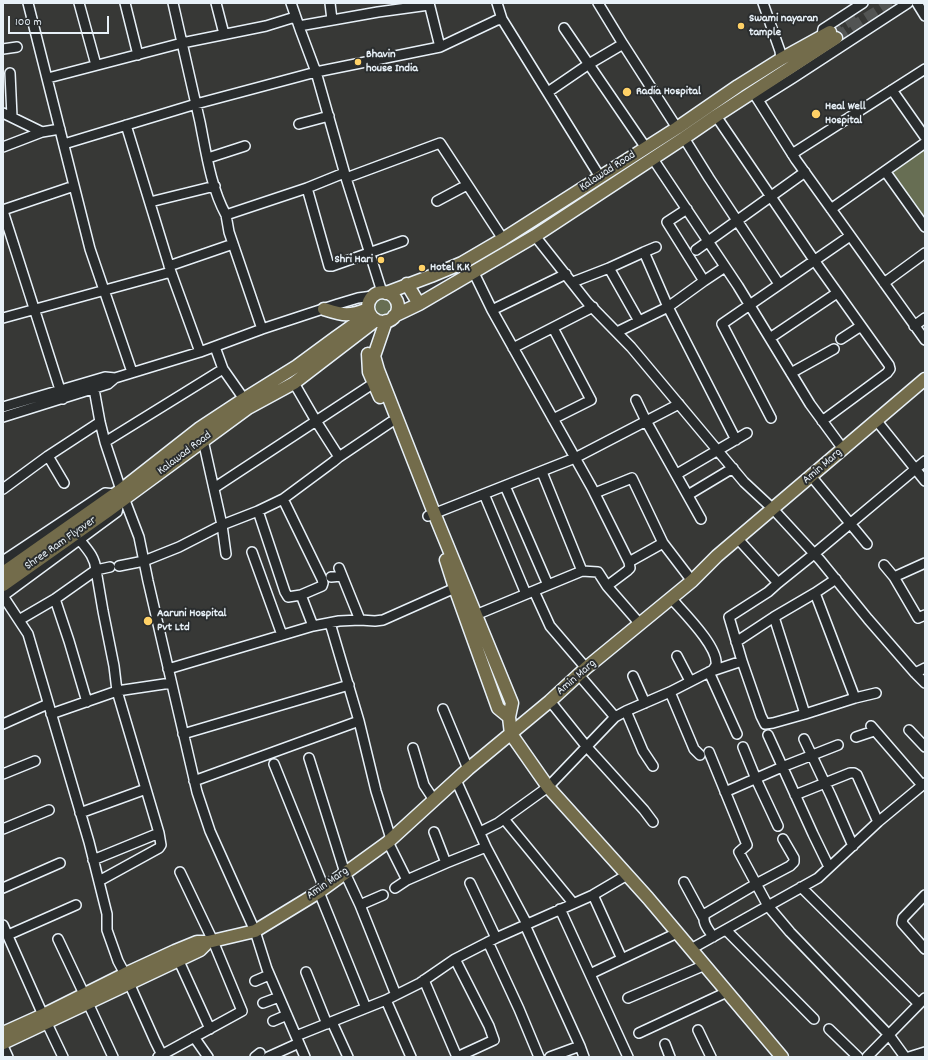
<!DOCTYPE html>
<html>
<head>
<meta charset="utf-8">
<style>
	body { margin:0 }
	#map { position:relative; width:928px; height:1060px; overflow:hidden; background:#373836; font-family:Dekko,sans-serif }
	canvas { display:block }
	.frame { position:absolute; inset:0; border:4px solid #e8f1f8; pointer-events:none }
	.scale { position:absolute; left:8px; top:16px; width:101px; height:18px; box-sizing:border-box; border:2px solid #e8f1f8; border-top:0; padding-left:5px; font-size:12px; line-height:14px; white-space:nowrap; color:#e8f1f8; -webkit-text-stroke:3px #2a2d2e; paint-order:stroke }
</style>
</head>
<body>
<div id="map">
<canvas width="928" height="1060"></canvas>
<div class="frame"></div>
<div class="scale">100 m</div>
</div>
<script>
const g = document.querySelector('canvas').getContext('2d');
g.lineJoin = 'round';
function fillPath(path, color) {
  g.fillStyle = color;
  g.fill(path, 'evenodd');
}
function trace(path, color, width, dash) {
  g.strokeStyle = color;
  g.lineWidth = width;
  g.lineCap = dash ? 'butt' : 'round';
  g.setLineDash(dash || []);
  g.stroke(path);
}
function write(font, color, halo, rows, align = 'center') {
  g.font = font + ' Dekko,sans-serif';
  g.lineWidth = 4;
  g.setLineDash([]);
  g.textBaseline = 'middle';
  g.strokeStyle = halo;
  g.fillStyle = color;
  for (const [text, x, y, turn = 0] of rows) {
    g.save();
    g.translate(x, y);
    g.rotate((+turn || 0) * Math.PI / 180);
    g.textAlign = isNaN(turn) ? turn : align;
    if (halo) g.strokeText(text, 0, 0);
    g.fillText(text, 0, 0);
    g.restore();
  }
}
const green = new Path2D(`
	M925,143V227L885,171Z
	M383,296C409,297 394,319 374,316L371,305L373,302Z`);
const majorTunnel = new Path2D(`
	M830,32L855,17
	M836,38L891,3`);
const minor = new Path2D(`
	M28,3L90,249L132,372
	M79,3L96,65
	M125,3L138,55
	M173,3C182,43 191,82 200,122C206,152 211,188 226,215L307,188L344,173
	M216,3L224,34
	M291,3L301,32L316,72L346,178L382,292
	M330,3L332,20
	M429,3L440,47
	M497,3L502,19L600,177
	M598,3L623,44L677,128
	M763,3L780,51L781,59
	M917,3L925,16
	M299,26L378,12L429,5
	M564,28L646,148
	M822,36L823,29L863,3
	M3,49L17,47
	M10,73L12,117
	M48,78L182,43L266,26L295,17
	M892,90L925,137
	M548,92L589,64L623,44
	M753,92L796,160L925,340
	M758,100L793,78L908,3
	M3,113L42,132L60,129
	M716,116L814,260L889,365L890,369L887,373L822,421
	M299,124L329,116
	M126,125L171,272L200,352
	M684,138L709,178L779,284
	M64,144L196,104L316,72L440,47L497,20L502,19
	M3,147L42,132
	M792,154L925,69
	M208,158L245,146
	M653,159L738,286L810,404L843,449
	M885,171L925,227
	M346,178L440,143L503,239
	M307,188L329,266H332L403,241
	M437,201L467,185
	M150,202L215,186
	M687,209L667,222L704,281
	M831,209L925,143
	M3,210L74,186
	M3,211L63,399
	M226,215L229,232L262,329
	M535,236L588,303L631,347L744,482L773,509L820,560L868,619L915,673L925,683
	M696,250L805,172
	M644,252L656,247
	M169,266L233,244
	M609,268L639,321
	M473,271L492,310L592,488L629,562L630,568L627,571L607,586L640,624
	M573,282L609,268L644,252L668,307L736,440
	M884,283L925,253
	M492,310L566,274
	M3,318L171,272
	M914,326L925,318
	M553,328L591,400L553,419
	M617,332L668,307L704,281L725,267
	M770,338L837,293
	M841,339L861,326
	M215,347L223,369
	M513,348L593,307
	M791,373L834,349
	M294,383L316,421L339,457L391,422
	M94,389L100,422L105,442L121,490L139,537L148,581L197,792L210,831L255,931L267,969L305,1057
	M636,400L646,421L701,519
	M3,407L105,377L115,378L200,352L262,329L338,304L358,298L373,296
	M3,417L108,384L115,378
	M771,418L722,324L850,236
	M876,420L925,481
	M203,440L222,525L226,554
	M105,442L223,369L244,399
	M48,456L64,483
	M542,472L582,571
	M677,474L747,433
	M811,476L867,544
	M505,486L548,585
	M214,488L374,383
	M3,489L48,456L100,422
	M595,493L632,478L663,543L692,581
	M484,494L526,594
	M688,495L733,468
	M258,511L285,592L288,597L301,595L322,586L323,583L322,579L283,499
	M428,516L575,458L679,404
	M738,539L778,583L814,554L925,461
	M252,552L282,635
	M3,561L105,493L115,494
	M629,562L663,543
	M884,565L894,577L918,618L925,615
	M119,566L144,561L179,547L222,525L258,511L283,499L333,462L339,457
	M339,568L360,620
	M331,577L342,576
	M894,577L925,563
	M836,579L815,593L855,698L876,693
	M778,583L768,592L729,617L742,661L761,716L765,724L773,723L805,714L855,698
	M534,591L550,626L586,668
	M301,595L313,626
	M3,596L28,634L89,842L107,914V930L118,961L125,974L155,1041L162,1055
	M3,596L117,512L119,502
	M55,599L69,641L87,702
	M478,614L582,571L598,572L607,586
	M774,617L805,714
	M19,620L55,599L96,570C95,557 87,549 79,539
	M330,623L359,721L376,791L391,839
	M736,642L774,617L815,593
	M677,656L690,681
	M168,669L313,626L339,621L360,620L375,621L383,620L455,588
	M915,673L925,668
	M579,675L615,717
	M633,676L645,703
	M670,692L694,749L700,755
	M550,701L586,746L644,810L653,822
	M443,709L468,769
	M626,711L643,751L653,766
	M51,714L117,691L171,683
	M3,724L48,704
	M871,726L922,785
	M909,730L925,747
	M183,734L349,685
	M737,734L709,672L742,661
	M768,735L813,834L829,867
	M856,737L874,731
	M804,739L831,796L853,846
	M743,747L756,779L778,826
	M413,748L424,785L434,800
	M709,752L747,845L739,852L768,906L790,932L889,1035L905,1057
	M309,758L345,873L360,905L396,995
	M274,764L324,888
	M3,774L35,761
	M194,781L359,721
	M725,792L782,767L838,745
	M795,795L850,773H854L857,775L878,822
	M80,813L146,789
	M504,819L573,903
	M3,829L49,810
	M434,832L446,863L486,847L456,780
	M480,832L498,823L548,787L615,717L626,711L670,692L713,670C714,668 715,667 716,665C719,647 682,611 671,598
	M388,842L407,880L446,863
	M486,847L527,924
	M93,860L159,833L117,691L114,666L103,611L96,570L110,567
	M99,881L159,848L161,845L159,833
	M684,882L703,917
	M470,883L496,938
	M801,887L919,1004
	M3,888L60,863
	M395,888L407,880
	M319,892L366,1008
	M593,895L622,959
	M925,895L903,918L902,923L925,949
	M360,905L383,895
	M560,909L628,1057
	M3,925L43,1015L63,1057
	M525,925L580,1046L584,1057
	M726,930L814,1019
	M8,935L76,905
	M713,937C709,930 701,922 705,914L756,884L790,866L794,862V858L783,839
	M58,939L84,994
	M488,942L519,1009L539,1057
	M691,949L818,878L878,822L925,783
	M178,959L210,1029
	M455,959L489,1026L494,1040L457,1057
	M306,972L327,1024
	M590,974L677,933
	M424,980L457,1057
	M255,981L269,975
	M628,998L705,965
	M386,1000L411,1057
	M88,1003L113,1057
	M263,1003L279,997
	M273,1021L287,1015
	M332,1022L348,1057
	M829,1029L858,1057
	M698,1030L711,1057
	M639,1033L727,992
	M296,1036L386,1000L420,983L455,959L496,938L593,895L627,875
	M194,1037L208,1057
	M665,1044L670,1057
	M3,1046L8,1057
	M158,1057L242,1011L213,941L180,872
	M255,1057L260,1053
	M268,1057L299,1043
	M550,1057L580,1046
	M867,1057L925,998
	M909,1057L925,1052`);
const major = new Path2D(`
	M407,284L419,304
	M368 307a15 15 0 1 1 30 0a15 15 0 1 1-30 0Z
	M386,293L431,276L462,263L503,239L677,128L738,86L781,59L830,32
	M324,309C343,315 348,317 368,309
	M394,316L419,304L535,236L684,138L716,116L836,38
	M386,321L374,356L378,370L434,513L512,703L509,717L511,734L548,787L648,898L782,1057
	M368,354L369,372L380,397
	M446,560L455,588L498,708L509,717
	M3,573L121,490L200,428L244,399L297,366L335,338L369,314
	M3,585L109,510L248,408L294,383L376,320
	M3,1033L43,1015L125,974L175,951L197,942H208L255,931L319,892L388,842L468,769L550,701L586,668L692,581L717,556L925,379
	M3,1043L200,950L208,942`);
const markers = [
	[741,26,4,"#ffd166"],
	[358,62,4,"#ffd166"],
	[627,92,5,"#ffd166"],
	[816,114,5,"#ffd166"],
	[381,260,4,"#ffd166"],
	[422,268,4,"#ffd166"],
	[148,621,5,"#ffd166"]
];
const poiNames = [
	["Swami nayaran",749,19],
	["tample",749,33],
	["Bhavin",366,55],
	["house India",366,69],
	["Radia Hospital",636,92],
	["Heal Well",825,107],
	["Hospital",825,121],
	["Shri Hari",373,260,"right"],
	["Hotel K.K",430,268],
	["Aaruni Hospital",157,614],
	["Pvt Ltd",157,628]
];
const streetNames = [
	["Kalawad Road",608,172,-33],
	["Kalawad Road",185,454,-37],
	["Amin Marg",823,467,-41],
	["Shree Ram Flyover",61,544,-35],
	["Amin Marg",577,678,-41],
	["Amin Marg",328,884,-35]
];
fillPath(green, '#676e53');
trace(majorTunnel, '#525453', 12, [12, 6]);
trace(minor, '#e8f1f8', 12);
trace(major, '#e8f1f8', 15);
trace(minor, '#2a2d2e', 9);
trace(major, '#736c4b', 12);
for (const [x, y, r, color] of markers) {
  const dot = new Path2D();
  dot.arc(x, y, r, 0, 2 * Math.PI);
  g.fillStyle = color;
  g.fill(dot);
  trace(dot, '#2a2d2e', 1.5);
}
write('bold 12px', '#e8f1f8', '#2a2d2e', poiNames, 'left');
write('12px', '#e8f1f8', '#2a2d2e', streetNames);
</script>
</body>
</html>
